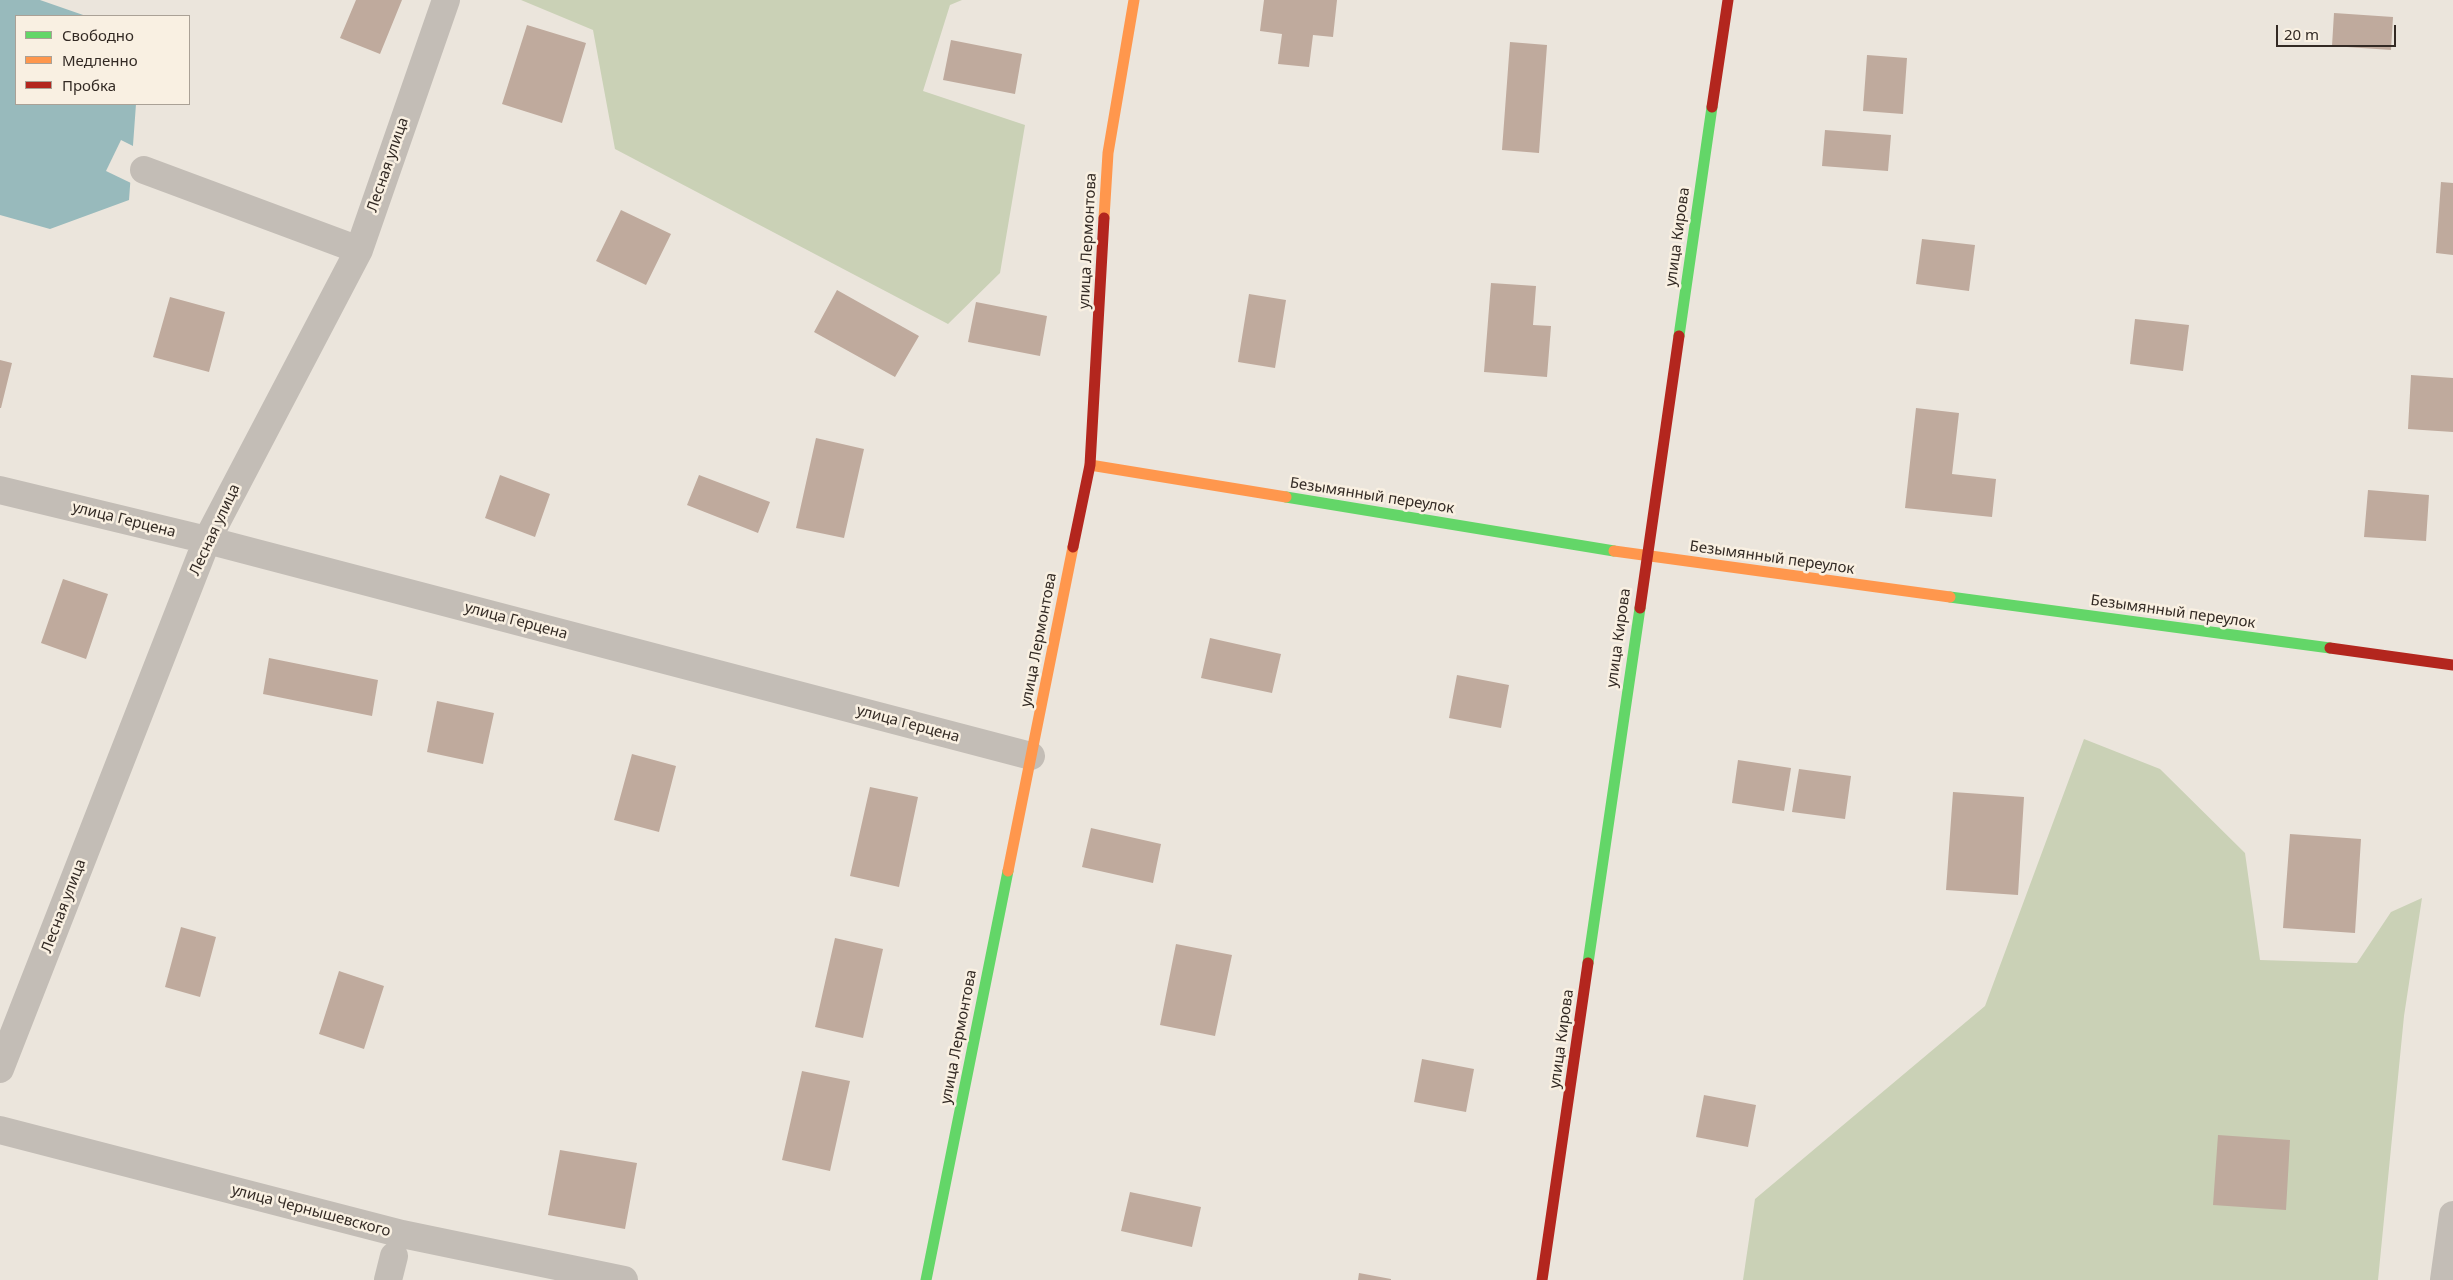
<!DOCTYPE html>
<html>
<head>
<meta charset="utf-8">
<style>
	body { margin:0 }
	#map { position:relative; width:2453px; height:1280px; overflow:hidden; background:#ebe5dc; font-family:"Noto Sans",sans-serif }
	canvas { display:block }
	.legend { position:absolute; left:15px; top:15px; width:175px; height:90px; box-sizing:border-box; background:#f9f0e2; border:1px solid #aaa196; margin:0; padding:6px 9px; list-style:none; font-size:15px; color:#332a24 }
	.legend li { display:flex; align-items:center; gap:10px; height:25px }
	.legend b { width:25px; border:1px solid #aaa196 }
	.scale { position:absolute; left:2276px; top:25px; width:120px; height:22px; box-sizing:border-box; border:2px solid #332a24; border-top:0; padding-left:6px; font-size:15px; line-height:18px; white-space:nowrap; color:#332a24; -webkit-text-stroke:4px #f9f0e2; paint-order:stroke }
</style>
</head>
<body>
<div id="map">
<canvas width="2453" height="1280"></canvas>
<ul class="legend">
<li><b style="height:6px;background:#63d668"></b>Свободно</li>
<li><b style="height:6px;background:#ff974d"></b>Медленно</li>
<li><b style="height:6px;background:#b3261e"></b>Пробка</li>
</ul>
<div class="scale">20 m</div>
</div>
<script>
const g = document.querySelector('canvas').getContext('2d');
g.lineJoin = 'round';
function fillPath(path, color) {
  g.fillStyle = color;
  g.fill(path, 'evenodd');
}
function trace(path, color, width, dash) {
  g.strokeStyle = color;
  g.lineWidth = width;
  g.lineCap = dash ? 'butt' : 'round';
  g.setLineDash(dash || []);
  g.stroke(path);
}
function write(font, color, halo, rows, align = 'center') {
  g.font = font + ' "Noto Sans",sans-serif';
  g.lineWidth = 5;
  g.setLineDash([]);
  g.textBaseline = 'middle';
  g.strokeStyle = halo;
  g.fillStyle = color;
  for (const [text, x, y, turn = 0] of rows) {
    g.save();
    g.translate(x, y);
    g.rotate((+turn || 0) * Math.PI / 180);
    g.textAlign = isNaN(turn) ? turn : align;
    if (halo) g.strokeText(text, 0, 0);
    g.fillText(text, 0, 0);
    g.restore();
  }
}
const green = new Path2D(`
	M521,0H962L950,5L923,91L1025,125L1000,273L948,324L615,149L593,30Z
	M2084,739L2160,769L2245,853L2260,960L2357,963L2391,912L2422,898L2404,1016L2378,1280H1743L1755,1199L1985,1006Z`);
const water = new Path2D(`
	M0,0H40L86,16H16V104H136L129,200L50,229L0,215Z`);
const pier = new Path2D(`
	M121,140L135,147L133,184L106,171Z`);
const building = new Path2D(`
	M356,0H402L380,54L340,38Z
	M1264,0H1337L1333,37L1313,35L1309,67L1278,64L1282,34L1260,31Z
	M2334,13L2393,17L2391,50L2332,46Z
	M527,25L586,43L562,123L502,104Z
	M951,40L1022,54L1015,94L943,80Z
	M1510,42L1547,45L1539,153L1502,150Z
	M1867,55L1907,58L1903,114L1863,111Z
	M1825,130L1891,135L1888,171L1822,166Z
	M2441,182L2453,183V255L2436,253Z
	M621,210L671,234L646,285L596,261Z
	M1922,239L1975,245L1969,291L1916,284Z
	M1491,283L1536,286L1533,325L1551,326L1547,377L1484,372Z
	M837,290L919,336L895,377L814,332Z
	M1249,294L1286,300L1275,368L1238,362Z
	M170,297L225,312L209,372L153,357Z
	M976,302L1047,316L1040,356L968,342Z
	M2135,319L2189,325L2183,371L2130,364Z
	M0,360L12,363L1,408H0Z
	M2411,375L2453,378V432L2408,429Z
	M1916,408L1959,413L1952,474L1996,479L1992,517L1905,508Z
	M816,438L864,449L844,538L796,528Z
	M500,475L550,494L535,537L485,518Z
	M699,475L770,502L758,533L687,505Z
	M2368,490L2429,495L2426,541L2364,537Z
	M63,579L108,594L86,659L41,643Z
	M1210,638L1281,654L1272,693L1201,678Z
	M269,658L378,680L372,716L263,694Z
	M1457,675L1509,685L1501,728L1449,718Z
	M437,701L494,713L483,764L427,752Z
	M632,754L676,766L659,832L614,820Z
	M1738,760L1791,768L1784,811L1732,803Z
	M1799,769L1851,776L1845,819L1792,812Z
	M870,787L918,797L899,887L850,876Z
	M1953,792L2024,797L2018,895L1946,890Z
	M1091,828L1161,844L1153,883L1082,867Z
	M2290,834L2361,839L2355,933L2283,928Z
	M181,927L216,937L200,997L165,987Z
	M835,938L883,949L863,1038L815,1027Z
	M1176,944L1232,955L1215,1036L1160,1025Z
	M339,971L384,986L364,1049L319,1034Z
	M1422,1059L1474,1069L1466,1112L1414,1102Z
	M802,1071L850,1081L830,1171L782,1160Z
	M1704,1095L1756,1105L1748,1147L1696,1137Z
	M2218,1135L2290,1140L2286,1210L2213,1205Z
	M560,1150L637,1163L625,1229L548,1215Z
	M1130,1192L1201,1207L1192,1247L1121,1231Z
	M1359,1273L1391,1279V1280H1358Z`);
const street = new Path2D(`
	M144,170L359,250
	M0,490L207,540L1031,756
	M0,1069L207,540L359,250L446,0
	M0,1130L402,1234L624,1280
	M388,1280L394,1256
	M2444,1280L2453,1215`);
const fast = new Path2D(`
	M1679,336L1712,107
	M1286,497L1614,551
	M1950,597L2330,648
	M1588,963L1640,608
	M926,1280L1008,871`);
const slow = new Path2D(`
	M1104,218L1108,153L1134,0
	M1090,465L1286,497
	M1614,551L1950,597
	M1008,871L1073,547`);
const jam = new Path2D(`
	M1712,107L1728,0
	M1073,547L1090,465L1104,218
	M1640,608L1679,336
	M2330,648L2453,665
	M1542,1280L1588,963`);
const streetNames = [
	["Лесная улица",388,165,-71],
	["улица Кирова",1678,237,-82],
	["улица Лермонтова",1088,241,-87],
	["Безымянный переулок",1372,496,9],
	["улица Герцена",124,520,14],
	["Лесная улица",215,530,-65],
	["Безымянный переулок",1772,558,8],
	["Безымянный переулок",2173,612,8],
	["улица Герцена",516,621,15],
	["улица Кирова",1619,638,-82],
	["улица Лермонтова",1039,640,-79],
	["улица Герцена",908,724,15],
	["Лесная улица",64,906,-69],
	["улица Лермонтова",959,1037,-79],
	["улица Кирова",1562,1039,-82],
	["улица Чернышевского",311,1211,15]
];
fillPath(green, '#cad1b6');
fillPath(water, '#98babc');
fillPath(pier, '#ebe5dc');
fillPath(building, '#bfaa9d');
trace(street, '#c3bdb6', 28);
trace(fast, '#63d668', 11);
trace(slow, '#ff974d', 11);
trace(jam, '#b3261e', 11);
write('15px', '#332a24', '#f9f0e2', streetNames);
</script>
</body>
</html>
